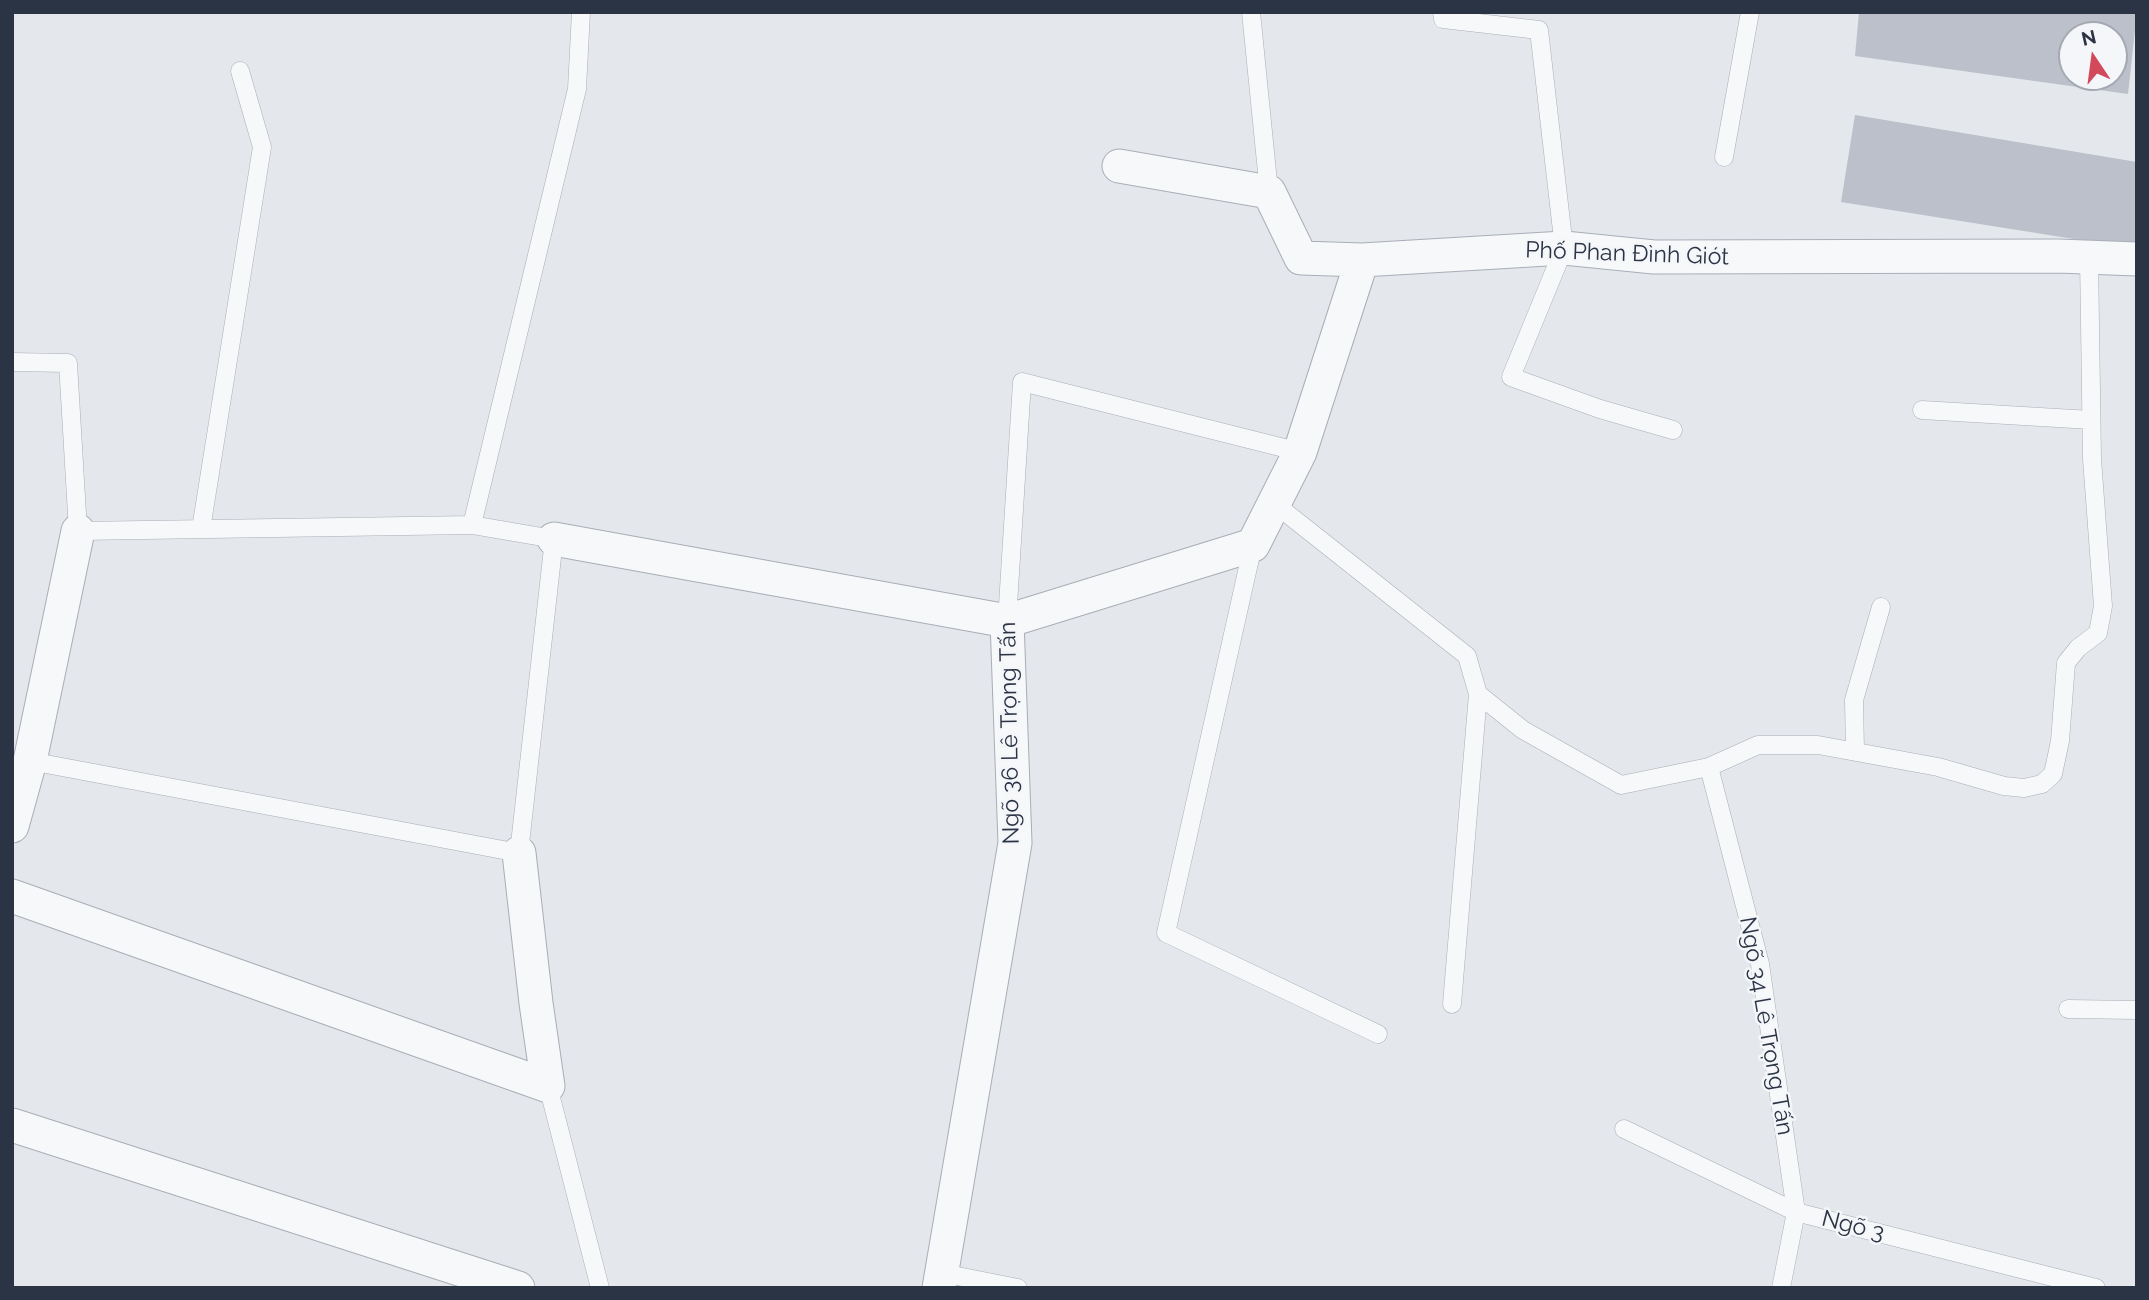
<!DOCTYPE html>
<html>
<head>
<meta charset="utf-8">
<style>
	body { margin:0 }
	#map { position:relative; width:2149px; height:1300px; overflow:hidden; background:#e4e7ec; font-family:Raleway,sans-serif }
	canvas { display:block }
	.frame { position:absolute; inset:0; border:14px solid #2b3445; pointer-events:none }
	.north { position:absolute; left:2058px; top:21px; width:70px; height:70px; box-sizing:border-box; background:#f4f6f9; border:2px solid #a4a8b1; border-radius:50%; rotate:347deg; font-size:19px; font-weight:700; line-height:28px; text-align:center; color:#2b3445 }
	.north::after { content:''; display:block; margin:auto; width:24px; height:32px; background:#d1495b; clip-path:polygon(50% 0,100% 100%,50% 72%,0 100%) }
</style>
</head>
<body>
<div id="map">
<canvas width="2149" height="1300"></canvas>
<div class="frame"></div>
<div class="north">N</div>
</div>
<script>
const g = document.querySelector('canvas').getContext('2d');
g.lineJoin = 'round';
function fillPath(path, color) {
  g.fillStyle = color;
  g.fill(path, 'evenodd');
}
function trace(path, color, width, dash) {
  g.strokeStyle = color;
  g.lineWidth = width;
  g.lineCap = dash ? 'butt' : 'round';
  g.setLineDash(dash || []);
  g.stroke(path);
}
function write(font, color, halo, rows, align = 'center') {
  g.font = font + ' Raleway,sans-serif';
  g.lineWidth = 5;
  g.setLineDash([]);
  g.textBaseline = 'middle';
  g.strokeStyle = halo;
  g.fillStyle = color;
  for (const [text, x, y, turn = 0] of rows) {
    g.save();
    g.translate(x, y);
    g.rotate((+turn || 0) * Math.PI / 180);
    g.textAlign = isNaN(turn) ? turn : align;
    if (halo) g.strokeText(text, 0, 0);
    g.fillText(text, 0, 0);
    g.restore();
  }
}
const building = new Path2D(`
	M1859,12H2137L2128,94L1855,56ZM2072,35H2114V77H2072Z
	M1855,115L2137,162V249L1841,202Z`);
const lane = new Path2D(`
	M1251,12L1269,192
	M1442,12L1443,19L1539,30L1564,248L1511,377L1600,409L1673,430
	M1724,157L1750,12
	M12,362L68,363L78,531L472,525L554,539L519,853L30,761
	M1922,410L2091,420
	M1275,504L1467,656L1478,694L1523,730L1621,785L1709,767L1758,745H1818L1938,767L2004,786L2024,788L2042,784L2053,774L2060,741L2066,663L2078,648L2098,633L2103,606L2092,459L2089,257
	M472,525L577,89L581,12
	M201,529L262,147L240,71
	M1253,545L1166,933L1378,1034
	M1007,621L1022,382L1300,452
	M1855,751L1854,700L1881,607
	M1709,767L1760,964L1796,1212L1781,1288
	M1452,1004L1478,694
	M2068,1009L2137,1010
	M548,1086L600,1288
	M1624,1129L1796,1212L2096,1288
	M942,1273L1018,1288`);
const street = new Path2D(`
	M1119,166L1269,192L1301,258L1362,260L1564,248L1654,257L2058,256L2137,259
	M554,539L1007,621L1253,545L1300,452L1362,260
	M12,826L30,761L78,531
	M12,896L548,1086L536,1003L519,853
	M12,1125L518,1288
	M939,1288L1015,843L1007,621`);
const streetNames = [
	["Phố Phan Đình Giót",1627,254,2],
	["Ngõ 36 Lê Trọng Tấn",1010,733,-91],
	["Ngõ 34 Lê Trọng Tấn",1766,1026,80],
	["Ngõ 3",1853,1226,14]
];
fillPath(building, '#bbc0ca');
trace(lane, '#a9aeb7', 19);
trace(street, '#a9aeb7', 35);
trace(lane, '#f7f8fa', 18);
trace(street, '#f7f8fa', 33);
write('23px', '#2b3445', '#f4f6f9', streetNames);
</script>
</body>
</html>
